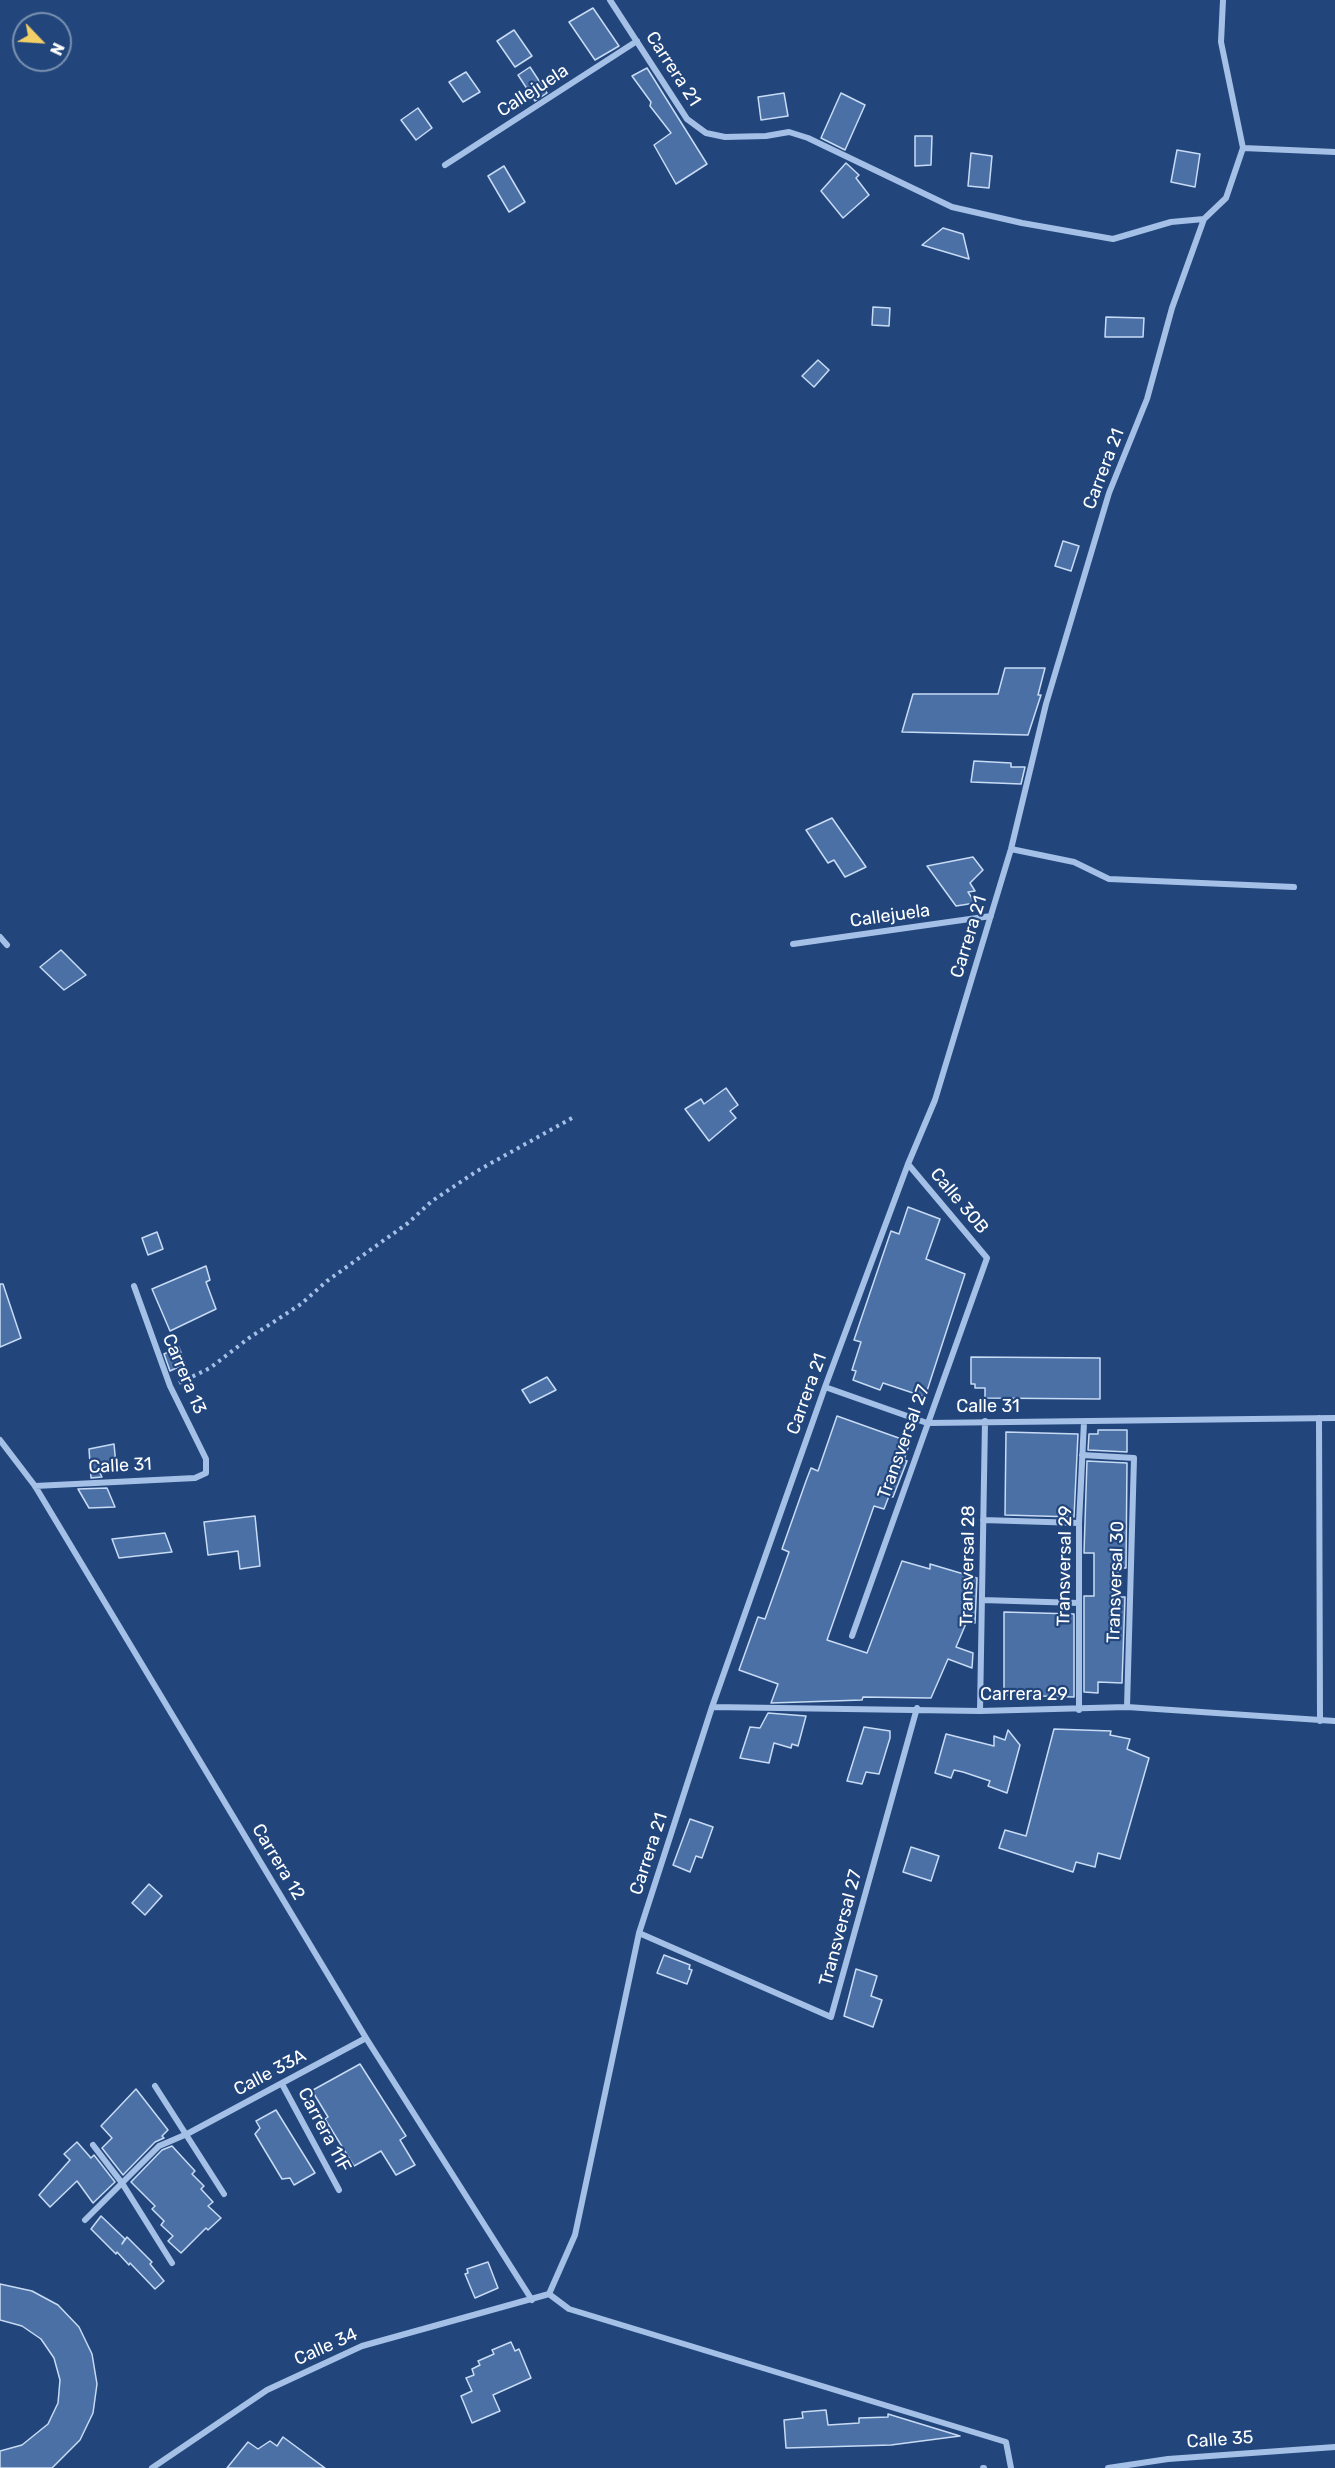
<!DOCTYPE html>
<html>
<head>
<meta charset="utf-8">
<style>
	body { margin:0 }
	#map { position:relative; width:1335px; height:2468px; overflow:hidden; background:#22467c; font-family:Rubik,sans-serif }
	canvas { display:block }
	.north { position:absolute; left:12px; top:12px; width:60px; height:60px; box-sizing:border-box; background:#22467c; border:2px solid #7a90b0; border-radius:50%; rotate:115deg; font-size:16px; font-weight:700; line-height:24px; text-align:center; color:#fff }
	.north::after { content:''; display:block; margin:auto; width:21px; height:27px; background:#f2cf67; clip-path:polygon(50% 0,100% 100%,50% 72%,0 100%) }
</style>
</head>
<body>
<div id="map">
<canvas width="1335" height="2468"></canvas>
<div class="north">N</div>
</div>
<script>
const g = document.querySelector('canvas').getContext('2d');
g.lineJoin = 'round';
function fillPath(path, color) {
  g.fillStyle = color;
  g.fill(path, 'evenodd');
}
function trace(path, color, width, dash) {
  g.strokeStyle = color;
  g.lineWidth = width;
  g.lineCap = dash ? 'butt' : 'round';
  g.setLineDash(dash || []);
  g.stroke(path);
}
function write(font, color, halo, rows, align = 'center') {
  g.font = font + ' Rubik,sans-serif';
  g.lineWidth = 4.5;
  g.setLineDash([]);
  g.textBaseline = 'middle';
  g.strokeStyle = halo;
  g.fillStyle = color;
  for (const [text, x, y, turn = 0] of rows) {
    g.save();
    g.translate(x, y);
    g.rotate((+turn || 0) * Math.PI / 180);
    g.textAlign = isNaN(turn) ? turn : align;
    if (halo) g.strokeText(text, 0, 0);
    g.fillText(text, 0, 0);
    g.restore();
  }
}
const building = new Path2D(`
	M593,8L619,46L595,60L569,22Z
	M514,30L532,56L515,67L497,41Z
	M530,67L547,93L535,101L518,75Z
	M647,68L707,164L676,184L654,145L671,133L650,106L651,102L632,76Z
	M466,72L480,92L463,102L449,82Z
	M784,93L788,116L761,120L758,97Z
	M841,93L865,105L845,150L821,138Z
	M418,108L432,128L416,140L401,120Z
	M915,136H932L931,165L915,166Z
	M1177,150L1200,154L1195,187L1171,182Z
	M971,153L992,156L989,188L968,186Z
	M846,163L859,175L856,178L869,195L843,218L821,191Z
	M504,166L525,202L509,212L488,176Z
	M943,228L963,234L969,259L922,245Z
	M873,307L890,308L889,326L872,325Z
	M1106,317L1144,318L1143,337H1105Z
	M818,360L829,370L814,387L802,376Z
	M1063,541L1079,546L1071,571L1055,566Z
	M1005,668H1045L1038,695H1041L1028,735L902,732L913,694H998Z
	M974,761L1011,763V767H1025L1021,784L971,782Z
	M832,818L866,867L845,877L834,860L828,863L806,830Z
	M973,857L983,870L970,883L975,891L968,892L975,903L956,906L927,866Z
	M61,950L86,975L64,990L40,967Z
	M726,1088L738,1105L730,1111L736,1118L709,1141L685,1109L701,1099L704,1104Z
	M908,1207L940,1219L926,1259L965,1274L925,1397L883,1383L880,1390L853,1380L856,1371L852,1370L861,1342L854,1340L891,1231L899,1234Z
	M157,1232L163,1249L148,1255L142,1238Z
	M206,1266L210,1280L206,1282L216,1309L170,1331L152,1289Z
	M0,1284H3L21,1338L0,1347Z
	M179,1347L185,1364L170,1371L164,1354Z
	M971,1357L1100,1358V1399L985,1398V1388H975V1384H971Z
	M547,1377L556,1390L530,1403L522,1390Z
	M837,1416L910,1442L904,1460L907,1461L893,1497L889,1496L884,1509L874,1506L827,1640L867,1653L902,1561L930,1569V1564L977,1578L975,1623L967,1621L956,1647L973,1653L972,1668L948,1659L931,1698L863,1697L862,1700L771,1703L778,1684L739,1670L758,1617L765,1619L789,1552L782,1549L806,1481L811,1468L818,1471Z
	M1098,1430H1127V1452L1088,1450L1089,1434H1098Z
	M1006,1432L1078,1434L1074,1517L1005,1515Z
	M114,1444L116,1465L99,1471L102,1477L91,1478L89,1449Z
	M1087,1461L1127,1463L1126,1568H1119L1115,1597H1125L1122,1683L1098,1682V1693L1084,1692V1596H1094V1553H1084Z
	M107,1488L115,1507L89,1508L78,1489Z
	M255,1516L260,1566L240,1569L238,1551L208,1555L204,1522Z
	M165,1533L172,1552L119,1558L112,1539Z
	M1004,1612L1074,1614V1697L1004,1695Z
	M768,1713L806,1716L798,1746L792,1744L791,1748L774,1743L769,1763L740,1758L750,1727L760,1728Z
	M864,1727L890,1731V1738L879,1774L866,1772L862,1784L847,1781Z
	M1054,1729L1111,1731L1110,1735L1130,1739L1127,1749L1149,1758L1120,1859L1098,1853L1095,1867L1076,1862L1073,1872L999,1848L1005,1830L1026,1836Z
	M1008,1730L1020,1745L1007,1793L988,1786L990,1781L963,1772L954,1770L951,1778L935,1773L946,1734L994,1746V1736L1005,1740Z
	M690,1819L713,1827L702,1858L696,1856L690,1872L673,1865Z
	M911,1847L939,1856L931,1881L903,1872Z
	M149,1884L162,1896L145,1915L132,1903Z
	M664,1955L690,1965L689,1969L692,1970L687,1984L657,1973Z
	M856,1969L877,1976L871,1996L882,2000L873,2027L844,2016Z
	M360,2064L406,2136L400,2140L415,2165L396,2175L381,2151L354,2166L325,2119L328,2117L314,2094L313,2090Z
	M136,2089L168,2130L162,2136L164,2138L155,2142L123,2175L102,2148L112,2138L101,2126Z
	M276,2110L315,2173L294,2185L290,2178L282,2179L255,2134L260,2128L256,2121Z
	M77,2142L91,2158L94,2155L115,2182L93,2203L77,2181L50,2207L39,2195L70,2160L64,2154Z
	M172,2146L195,2171L192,2174L204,2186L201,2189L213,2202L208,2206L221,2218L208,2230L206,2228L181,2253L168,2241L173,2236L161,2225L164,2221L152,2209L155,2206L131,2182L162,2150Z
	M101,2216L125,2239L122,2244L127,2237L152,2262L150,2264L164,2281L155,2289L130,2263L129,2265L117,2252L116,2254L91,2229Z
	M488,2262L498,2288L475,2298L465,2274L468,2273L467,2269Z
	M0,2284L32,2291L58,2305L79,2327L92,2354L97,2384L93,2413L80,2440L52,2468H0V2451L22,2445L48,2424L58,2403L60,2380L54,2358L41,2339L22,2326L0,2320Z
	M511,2342L515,2351L519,2349L531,2378L493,2395L500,2411L472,2423L461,2396L472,2391L466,2378L474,2375L472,2369L480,2365L478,2361L494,2354L492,2350Z
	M826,2410L828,2425L859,2423V2418L888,2417V2414L960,2436L891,2445L786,2448L784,2420L803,2418L802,2412Z
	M283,2437L325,2468H227L248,2442L258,2449L270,2441L277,2446Z`);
const path = new Path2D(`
	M179,1383L210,1368L249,1338L301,1304L327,1281L408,1223L432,1201L477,1171L572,1118`);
const minor = new Path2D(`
	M610,0L687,119L706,133L725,137L766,136L789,132L808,138L952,207L1022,223L1113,239L1171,222L1204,219
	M1243,148L1335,152
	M445,165L637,41
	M1011,849L1074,862L1109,879L1294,887
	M0,937L7,945
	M793,944L991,916
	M825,1387L927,1423L1335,1418
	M1319,1418L1320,1721
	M0,1440L35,1486L366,2038L532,2300
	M1082,1455L1134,1458L1127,1707
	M35,1486L195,1478L206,1473V1459L170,1386L134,1286
	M983,1520L1079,1523
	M982,1600L1079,1603
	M852,1636L987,1258L908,1164
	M712,1707L980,1711L1127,1707L1335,1721
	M1079,1710V1523L1084,1422
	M980,1711L985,1421
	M639,1933L831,2017L917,1708
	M282,2084L339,2190
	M155,2086L224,2194
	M93,2145L122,2183L172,2263
	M85,2220L159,2146L187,2134L366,2038
	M549,2294L569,2309L1006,2442L1011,2468
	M152,2468L267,2390L362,2346L549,2294L575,2235L639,1933L712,1707L825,1387L908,1164L935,1100L1011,849L1046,704L1109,493L1147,399L1172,308L1204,219L1226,198L1243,148L1221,42L1223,0
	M983,2468H984
	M1108,2468L1168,2459L1335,2447`);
const streetNames = [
	["Carrera 21",673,69,57],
	["Callejuela",533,91,-33],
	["Carrera 21",1104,469,-69],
	["Callejuela",890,916,-8],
	["Carrera 21",969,937,-73],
	["Calle 30B",959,1201,50],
	["Carrera 13",184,1374,67],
	["Carrera 21",807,1394,-70],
	["Calle 31",988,1407],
	["Transversal 27",904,1442,-70],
	["Calle 31",120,1466,-3],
	["Transversal 28",968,1566,-89],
	["Transversal 29",1065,1566,-89],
	["Transversal 30",1116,1582,-88],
	["Carrera 29",1024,1695],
	["Carrera 21",649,1854,-72],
	["Carrera 12",278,1862,59],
	["Transversal 27",841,1928,-75],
	["Calle 33A",270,2073,-28],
	["Carrera 11F",324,2130,62],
	["Calle 34",326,2347,-24],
	["Calle 35",1220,2440,-4]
];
fillPath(building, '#4b70a5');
trace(building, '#c8dbf5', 1.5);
trace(path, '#a5c0e6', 4, [3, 4.5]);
trace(minor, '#a5c0e6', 6);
write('18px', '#fff', '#22467c', streetNames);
</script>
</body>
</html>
